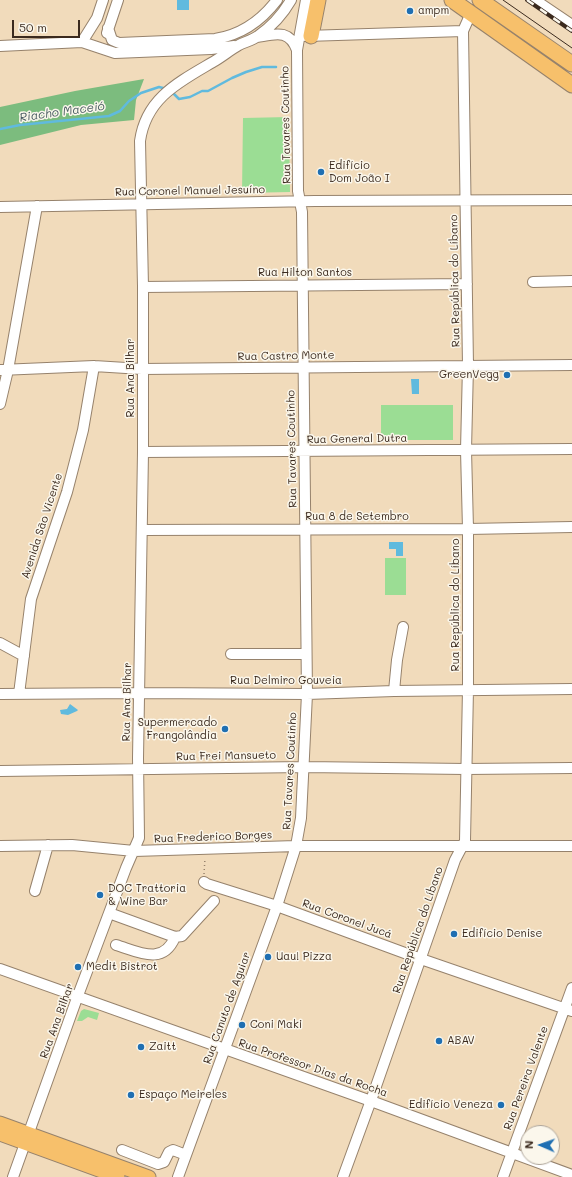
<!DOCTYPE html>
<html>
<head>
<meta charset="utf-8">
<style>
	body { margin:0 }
	#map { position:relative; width:572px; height:1177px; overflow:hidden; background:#f1dbbb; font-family:Mali,sans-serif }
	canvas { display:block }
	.north { position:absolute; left:520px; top:1125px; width:40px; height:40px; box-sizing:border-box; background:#fbf7ec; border:1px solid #aea59a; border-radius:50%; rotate:272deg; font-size:11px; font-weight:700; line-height:16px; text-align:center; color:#3b2a1e }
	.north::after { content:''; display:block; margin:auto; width:14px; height:18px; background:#1f6fb2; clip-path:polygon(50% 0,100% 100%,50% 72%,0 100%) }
	.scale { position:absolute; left:12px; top:20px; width:68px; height:18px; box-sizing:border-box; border:2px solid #3b2a1e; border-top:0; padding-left:5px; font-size:12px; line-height:14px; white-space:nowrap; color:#3b2a1e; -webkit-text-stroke:3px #fbf7ec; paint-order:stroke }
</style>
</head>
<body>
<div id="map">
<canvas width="572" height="1177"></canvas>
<div class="north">N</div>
<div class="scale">50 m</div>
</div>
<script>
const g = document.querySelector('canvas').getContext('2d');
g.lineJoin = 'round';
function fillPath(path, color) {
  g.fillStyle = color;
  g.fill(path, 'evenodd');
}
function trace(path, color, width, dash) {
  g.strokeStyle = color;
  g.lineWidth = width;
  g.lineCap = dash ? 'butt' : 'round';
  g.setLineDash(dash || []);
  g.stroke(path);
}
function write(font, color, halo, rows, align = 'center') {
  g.font = font + ' Mali,sans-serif';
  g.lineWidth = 3;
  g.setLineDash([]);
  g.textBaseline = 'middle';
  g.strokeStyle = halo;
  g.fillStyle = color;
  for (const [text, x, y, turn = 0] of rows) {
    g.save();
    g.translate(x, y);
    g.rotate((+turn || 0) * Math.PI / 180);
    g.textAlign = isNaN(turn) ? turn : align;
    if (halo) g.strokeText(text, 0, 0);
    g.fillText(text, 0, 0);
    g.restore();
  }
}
const green = new Path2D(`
	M289,117L290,192L242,193L243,118Z
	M381,405H453V440H381Z
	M385,558H406V595H385Z
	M84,1009L99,1013L97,1020L88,1017L82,1021H77L81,1011Z`);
const forest = new Path2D(`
	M144,79L136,100L134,120L81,125L0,145V107L75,91Z`);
const water = new Path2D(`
	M177,0H189V10H177Z
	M411,379H419V394H412Z
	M389,542H403V556H396V549H389Z
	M70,704L78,710L77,711L68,715L61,714L60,710L67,709Z`);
const stream = new Path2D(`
	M171,91L179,99L190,97L202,91H208L232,78L246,72L262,67H276
	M0,129L20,125L109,116L120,111L129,101L141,93L159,87L167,89`);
const path = new Path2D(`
	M204,874L205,858`);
const minor = new Path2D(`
	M535,0L572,25
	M108,28L112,40L119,43L215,39C241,35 261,21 277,0
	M107,33L118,0
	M306,36L463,31
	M257,37C276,34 289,29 297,50
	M82,42L97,18L103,0
	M0,46L82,42L115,53L211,49L234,46
	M0,207L315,201L572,200
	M533,282L572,281
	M143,287L467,284
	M0,370L94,366L142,369L572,365
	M0,404L8,370L37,206
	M143,452L572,449
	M142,530L468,529L572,527
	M0,643L24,656
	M231,654H306
	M394,691L397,660L403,627
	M0,694L139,693L307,694L394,691L572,689
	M19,694L31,599L67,492L83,430L94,366
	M0,771L304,767L466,769L572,768
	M0,846L72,845L134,851L296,846H572
	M204,882L207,884L277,906L421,959L572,1011
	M35,891L48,845
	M109,913L175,937L182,936L214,901
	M116,945C139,952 163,966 175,937
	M0,969L371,1101L572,1175
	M122,1150L158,1164L164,1162L169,1152L173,1150L186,1155
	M13,1177L77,998L126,868L139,838L138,758L143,452V287L140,141C146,98 179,82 213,62C222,57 230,50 239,45C245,42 253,40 258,36C271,27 283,14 291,0
	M178,1177L277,906L296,846L301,818L307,694L302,212L298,191L297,50L306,0
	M343,1177L374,1092L455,860L465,841L468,689V529L466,450L468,366L463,31L471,13
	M503,1177L572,988`);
const major = new Path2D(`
	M0,1123L149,1177
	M0,1134L118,1177`);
const highway = new Path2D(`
	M452,0L572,85
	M480,0L572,64
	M311,36L318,0`);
const tram = new Path2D(`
	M503,0L572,48`);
const rail = new Path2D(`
	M527,0L572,31`);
const markers = [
	[410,11,4,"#1f6fb2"],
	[321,172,4,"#1f6fb2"],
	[507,375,4,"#1f6fb2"],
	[225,729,4,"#1f6fb2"],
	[100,895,4,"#1f6fb2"],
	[454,934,4,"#1f6fb2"],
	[268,957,4,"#1f6fb2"],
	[78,967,4,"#1f6fb2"],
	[242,1025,4,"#1f6fb2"],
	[439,1041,4,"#1f6fb2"],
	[141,1047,4,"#1f6fb2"],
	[131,1095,4,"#1f6fb2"],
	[501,1105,4,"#1f6fb2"]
];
const poiNames = [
	["ampm",418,11],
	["Edifício",329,166],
	["Dom João I",329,179],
	["GreenVegg",499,375,"right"],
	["Supermercado",217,723,"right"],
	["Frangolândia",217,736,"right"],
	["DOC Trattoria",108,889],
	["& Wine Bar",108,902],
	["Edifício Denise",462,934],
	["Uau! Pizza",276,957],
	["Medit Bistrot",86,967],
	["Coni Maki",250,1025],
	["ABAV",447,1041],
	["Zaitt",149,1047],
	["Espaço Meireles",139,1095],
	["Edifício Veneza",493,1105,"right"]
];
const streetNames = [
	["Rua Tavares Coutinho",286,125,-91],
	["Rua Coronel Manuel Jesuíno",190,191,-1],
	["Rua Hilton Santos",305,273],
	["Rua República do Líbano",455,281,-91],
	["Rua Castro Monte",286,356,-1],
	["Rua Ana Bilhar",131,378,-90],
	["Rua General Dutra",357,439,-1],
	["Rua Tavares Coutinho",292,449,-91],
	["Rua 8 de Setembro",357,517],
	["Avenida São Vicente",42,526,-72],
	["Rua República do Líbano",456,605,-90],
	["Rua Delmiro Gouveia",286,681],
	["Rua Ana Bilhar",127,702,-89],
	["Rua Frei Mansueto",226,756,-1],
	["Rua Tavares Coutinho",290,771,-87],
	["Rua Frederico Borges",213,837,-2],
	["Rua Coronel Jucá",347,919,20],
	["Rua República do Líbano",418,930,-71],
	["Rua Canuto de Aguiar",227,1008,-70],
	["Rua Ana Bilhar",57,1021,-70],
	["Rua Professor Dias da Rocha",313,1068,19],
	["Rua Pereira Valente",526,1078,-70]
];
const waterNames = [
	["Riacho Maceió",62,112,-8]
];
fillPath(green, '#9bdd94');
fillPath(forest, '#7cbc7e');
fillPath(water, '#60bade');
trace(stream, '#60bade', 2.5);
trace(minor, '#96826c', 12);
trace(major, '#96826c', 15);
trace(highway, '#96826c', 17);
trace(path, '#96826c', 1.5, [1, 3]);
trace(minor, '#fff', 10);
trace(major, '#f7c06b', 13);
trace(highway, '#f7c06b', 15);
trace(tram, '#3b2a1e', 1);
trace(rail, '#3b2a1e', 4);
trace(rail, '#fbf7ec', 2.5, [8]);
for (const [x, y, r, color] of markers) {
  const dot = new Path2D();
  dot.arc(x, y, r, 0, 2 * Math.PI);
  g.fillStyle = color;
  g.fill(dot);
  trace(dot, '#fbf7ec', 1.5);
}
write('11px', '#3b2a1e', '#fbf7ec', poiNames, 'left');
write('11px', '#3b2a1e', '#fbf7ec', streetNames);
write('italic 12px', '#485c61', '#fbf7ec', waterNames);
</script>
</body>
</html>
